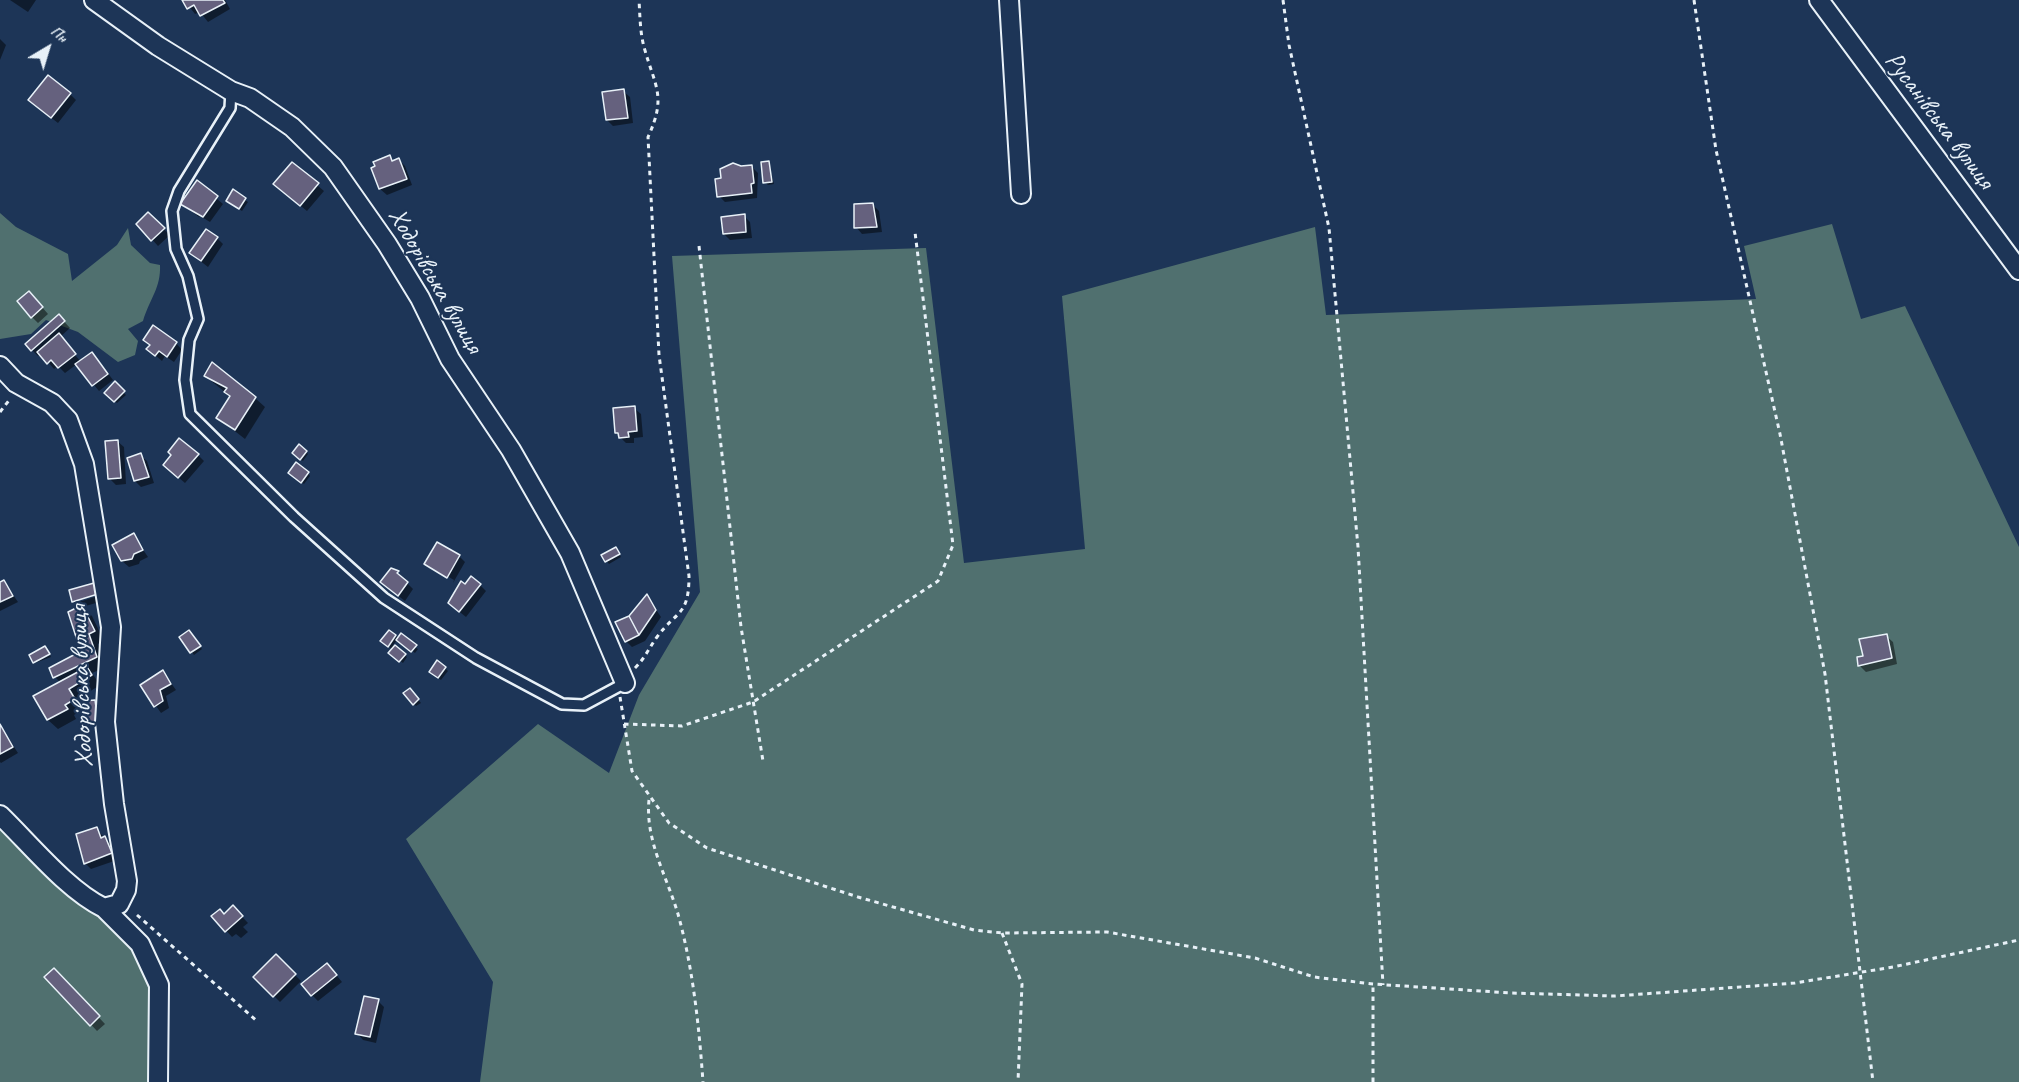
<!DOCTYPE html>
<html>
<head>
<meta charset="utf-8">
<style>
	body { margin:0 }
	#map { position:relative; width:2019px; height:1082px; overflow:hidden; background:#1d3557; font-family:Caveat,sans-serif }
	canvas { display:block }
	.north { position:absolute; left:18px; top:18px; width:60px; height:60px; -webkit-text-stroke:4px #1d3557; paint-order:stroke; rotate:38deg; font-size:16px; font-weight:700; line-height:24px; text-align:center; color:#e8f1f8 }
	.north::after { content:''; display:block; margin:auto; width:21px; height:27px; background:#e8f1f8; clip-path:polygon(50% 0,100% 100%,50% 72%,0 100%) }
</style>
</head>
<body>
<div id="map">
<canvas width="2019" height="1082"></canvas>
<div class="north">Пн</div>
</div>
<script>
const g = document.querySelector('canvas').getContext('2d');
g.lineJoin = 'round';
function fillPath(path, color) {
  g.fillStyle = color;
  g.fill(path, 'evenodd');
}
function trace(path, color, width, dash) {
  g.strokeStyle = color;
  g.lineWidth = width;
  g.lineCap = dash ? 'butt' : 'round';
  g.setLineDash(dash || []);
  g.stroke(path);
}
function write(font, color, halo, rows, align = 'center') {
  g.font = font + ' Caveat,sans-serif';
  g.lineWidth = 4.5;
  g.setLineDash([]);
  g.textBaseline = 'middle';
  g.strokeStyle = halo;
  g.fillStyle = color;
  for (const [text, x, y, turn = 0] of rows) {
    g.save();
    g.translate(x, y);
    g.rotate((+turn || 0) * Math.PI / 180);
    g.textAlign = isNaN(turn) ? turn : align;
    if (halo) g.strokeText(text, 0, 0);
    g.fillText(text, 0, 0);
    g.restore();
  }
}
const green = new Path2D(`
	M0,213L16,227L68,254L72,281L117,245L128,228L131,245L150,263L160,265C161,288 150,298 143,321L128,329L138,341L135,355L118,362L78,332L46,320L31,334L0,339Z
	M1832,224L1861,319L1905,306L2019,547V1082H480L493,982L406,839L538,724L609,773L639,695L700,592L672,256L926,248L964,563L1085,549L1062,296L1315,227L1326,315L1756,299L1744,246Z
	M0,820L141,954L154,993L149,1082H0Z`);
const shadow = new Path2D(`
	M10,0H36L28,12Z
	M184,0H225L230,9L208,22L200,12L195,14Z
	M0,39L6,45L0,60Z
	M623,91L630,97L633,123L613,126L607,120Z
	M70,94L76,100L58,123L36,106Z
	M389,157L394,162L399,160L405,166L412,185L387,195L380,189L373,169Z
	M768,163L774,184L768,185L765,182Z
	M292,164L324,191L307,211L281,190Z
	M751,166L758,173L757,198L725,202L719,196L740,168Z
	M197,182L223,204L210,222L200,216L199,217L182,204Z
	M234,192L248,202L242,211L230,203Z
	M873,205L879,211L882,232L862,234L856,227Z
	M148,214L170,235L158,246L138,224Z
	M744,216L750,222L752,238L730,240L724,234Z
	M217,238L223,244L208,267L190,253Z
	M35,299L48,314L38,323L32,317Z
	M59,316L70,328L60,337L81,362L98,360L113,380L99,391L77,364L65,373L58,366L54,369L41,354L38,356L32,350Z
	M176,343L182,350L174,362L165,356L162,361L148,349Z
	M205,376L255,398L265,407L245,439L218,418L231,397Z
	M115,384L126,395L117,403L106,393Z
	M634,408L641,414L643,437L634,438V443H626L616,433Z
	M117,441L124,447L126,484L116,485L110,479Z
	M306,452L308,454L303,461L297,456Z
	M140,455L147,461L154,483L141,487L135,481Z
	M173,455H198L204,461L185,483L171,471Z
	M308,473L310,476L304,484L293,475Z
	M133,535L148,557L140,561L139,564L129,567L122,561Z
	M618,552L621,557L609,564L603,556Z
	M459,556L465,562L453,583L454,580L426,564Z
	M394,570L413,589L405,601L388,588Z
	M4,582L18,602L0,611V584Z
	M461,583L465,586L480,585L486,591L466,617L456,609L458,592L455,590Z
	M94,584L100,591L76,600V603L101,595L103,601L82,607L92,616L104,641L98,644L106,667L92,673L100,685L78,699L83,709L74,715L76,719L58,729L48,720L35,697L61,683L55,677L87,649L79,639L80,608L74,602L71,591Z
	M647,596L661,617L645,641L632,647L626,641L630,617Z
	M389,632L418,649L415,653L398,639L393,645L407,657L403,663L390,653L393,650L385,643Z
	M191,635L202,649L194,655L181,638Z
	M1886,636L1893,642L1897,664L1866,672L1860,666L1858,658L1864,657Z
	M50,655L51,657L35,663Z
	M445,668L448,671L441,680L433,674Z
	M163,672L176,690L166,696L169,708L161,713L142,686Z
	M410,690L421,703L416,706L405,694Z
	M95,701L100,725H90L87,723Z
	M0,726L18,753L1,763L0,762Z
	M96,829L111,844L117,860L91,869L85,863Z
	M233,907L248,923L243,927L248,932L241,938L236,934L232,937L214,917L224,915Z
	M276,956L301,981L280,1002L255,977Z
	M54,970L105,1024L97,1031L46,977Z
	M333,971L342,982L318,1001L312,995Z
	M378,1001L384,1007L376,1043L363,1040L357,1033Z`);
const building = new Path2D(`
	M182,0H223L225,3L200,16L194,5L187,9Z
	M48,75L71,93L51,118L28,100Z
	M624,89L628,118L606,120L602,92Z
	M390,155L392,161L399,158L407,179L379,189L371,168L375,166L373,162Z
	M769,161L772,182L763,183L761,162Z
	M292,162L319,183L300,206L273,184Z
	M733,163L741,166L752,165L754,183L751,184L752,193L717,197L715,179L721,178L720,169Z
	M197,180L218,196L203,217L180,204Z
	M233,189L246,198L239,209L226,201Z
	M873,203L877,227L854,228V204Z
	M148,212L165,228L151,241L136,224Z
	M745,214L746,232L723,234L721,217Z
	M206,229L218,237L201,261L189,253Z
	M29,291L43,307L31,318L17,301Z
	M59,314L65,321L31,351L25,344Z
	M153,325L177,342L167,357L159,351L155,356L146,349L150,345L143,340Z
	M59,333L76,354L58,368L51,360L47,364L37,352Z
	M92,352L108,374L92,386L75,364Z
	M212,362L256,397L235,430L216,418L230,396L224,392L227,388L204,376Z
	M115,381L125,391L114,402L104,393Z
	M635,406L637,431L628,432L629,437L619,438L618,433H615L613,408Z
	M179,438L199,454L178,478L163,465L171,455L168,452Z
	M118,440L121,478L108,479L105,441Z
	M299,444L307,451L300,460L292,453Z
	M141,453L149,477L134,481L127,458Z
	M296,462L309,472L301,483L288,473Z
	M134,533L143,550L134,554L132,559L121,561L112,545Z
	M437,542L460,555L447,578L424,564Z
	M616,547L620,554L605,562L601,555Z
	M391,568L399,571L397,573L408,582L398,596L380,582Z
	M471,576L481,584L459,612L448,603L461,581L465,584Z
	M4,580L13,596L0,602V582Z
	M94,583L98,594L72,602L69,590Z
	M647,594L656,610L639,635L629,616Z
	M82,605L95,631L89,634L97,657L53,678L49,668L85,649L80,639L77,640L68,612Z
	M629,616L639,635L625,642L615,622Z
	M189,630L201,646L190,653L179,637Z
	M389,630L396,635L388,647L380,641Z
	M401,633L417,645L411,652L396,640Z
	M1887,634L1892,658L1858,666L1857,657L1863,656L1859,639Z
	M395,645L406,654L399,662L388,653Z
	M45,646L50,654L33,663L29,655Z
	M437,660L446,667L438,678L429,672Z
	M87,667L92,675L69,689L75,699L65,705L68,709L47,720L33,696Z
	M163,670L171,684L160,690L163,701L154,707L140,685Z
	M410,688L419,699L413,705L403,693Z
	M95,700L98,722L86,723L83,701Z
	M0,724L13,747L0,754Z
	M97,827L101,838L105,836L112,853L84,864L76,834Z
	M233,905L243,916L225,932L211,916L220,909L224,914Z
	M276,954L296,974L273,997L253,977Z
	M327,963L337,975L311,996L301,984Z
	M54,968L100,1016L90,1026L44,977Z
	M364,996L379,999L370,1037L355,1034Z`);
const path = new Path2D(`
	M1283,0L1289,45L1329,228L1358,547L1383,985
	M1694,0L1716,150L1780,434L1825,674L1873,1082
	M699,246L741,627L763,761
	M0,412L10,399
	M635,668C645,658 649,648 657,637C677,610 689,616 689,576L659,355L648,137C667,96 655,87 644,47C640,32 640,16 639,0
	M620,697L632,771L669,823L707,848L858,897L974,930L1002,933L1107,932L1255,958L1314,977L1373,984L1511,993L1615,996L1795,983L1893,967L2019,940
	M624,724L682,726L753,702L938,581L953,545L915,232
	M649,800C645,840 667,877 678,914C693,968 699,1026 703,1082
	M137,915L257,1021
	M1002,933L1022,984L1018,1082
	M1373,1082V985`);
const lane = new Path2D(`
	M231,91L230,108L179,191L172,211L176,249L188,276L198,319L189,340L185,380L190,414L294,517L384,598L476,658L562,704L584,705L625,683`);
const street = new Path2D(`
	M94,0L158,46L231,91L250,98L292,127L333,167L387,244L420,298L450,359L511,450L570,553L625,683
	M1009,0L1021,194
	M1819,0L2019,270
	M0,366L16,383L52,403L68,420L84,464L111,627L105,722L114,804L127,881L126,890L119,904L104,908
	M0,815C30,844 67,890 104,908
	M104,908L140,944L159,985L158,1082`);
const streetNames = [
	["Русанівська вулиця",1939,121,53],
	["Ходорівська вулиця",435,281,60],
	["Ходорівська вулиця",82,686,-92]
];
fillPath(green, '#50706f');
fillPath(shadow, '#0007');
fillPath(building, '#65617e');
trace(building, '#e8f1f8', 1.5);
trace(lane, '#e8f1f8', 14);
trace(street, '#e8f1f8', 22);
trace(path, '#e8f1f8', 3, [4.5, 4.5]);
trace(lane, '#1d3557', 9);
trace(street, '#1d3557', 18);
write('26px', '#e8f1f8', '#1d3557', streetNames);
</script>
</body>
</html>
